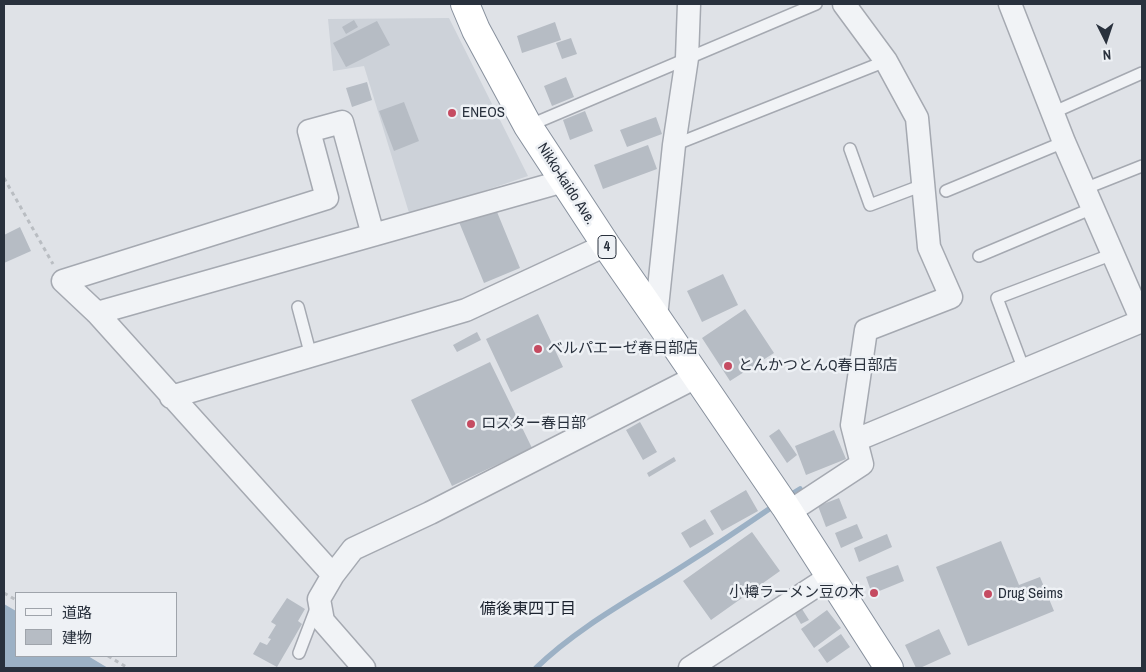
<!DOCTYPE html>
<html>
<head>
<meta charset="utf-8">
<style>
	body { margin:0 }
	#map { position:relative; width:1146px; height:672px; overflow:hidden; background:#dfe2e7; font-family:"Archivo Narrow","Noto Sans JP",sans-serif }
	canvas { display:block }
	.frame { position:absolute; inset:0; border:5px solid #29313d; pointer-events:none }
	.legend { position:absolute; left:15px; top:592px; width:162px; height:65px; box-sizing:border-box; background:#eef1f5; border:1px solid #9fa4ab; margin:0; padding:6px 9px; list-style:none; font-size:15px; color:#29313d }
	.legend li { display:flex; align-items:center; gap:10px; height:25px }
	.legend b { width:25px; border:1px solid #9fa4ab }
	.north { position:absolute; left:1081px; top:15px; width:50px; height:50px; -webkit-text-stroke:4px #eef1f5; paint-order:stroke; rotate:176deg; font-size:14px; font-weight:700; line-height:20px; text-align:center; color:#29313d }
	.north::after { content:''; display:block; margin:auto; width:18px; height:22px; background:#29313d; clip-path:polygon(50% 0,100% 100%,50% 72%,0 100%) }
</style>
</head>
<body>
<div id="map">
<canvas width="1146" height="672"></canvas>
<div class="frame"></div>
<ul class="legend">
<li><b style="height:6px;background:#f1f3f6"></b>道路</li>
<li><b style="height:14px;background:#b6bcc4"></b>建物</li>
</ul>
<div class="north">N</div>
</div>
<script>
const g = document.querySelector('canvas').getContext('2d');
g.lineJoin = 'round';
function fillPath(path, color) {
  g.fillStyle = color;
  g.fill(path, 'evenodd');
}
function trace(path, color, width, dash) {
  g.strokeStyle = color;
  g.lineWidth = width;
  g.lineCap = dash ? 'butt' : 'round';
  g.setLineDash(dash || []);
  g.stroke(path);
}
function write(font, color, halo, rows, align = 'center') {
  g.font = font + ' "Archivo Narrow","Noto Sans JP",sans-serif';
  g.lineWidth = 5;
  g.setLineDash([]);
  g.textBaseline = 'middle';
  g.strokeStyle = halo;
  g.fillStyle = color;
  for (const [text, x, y, turn = 0] of rows) {
    g.save();
    g.translate(x, y);
    g.rotate((+turn || 0) * Math.PI / 180);
    g.textAlign = isNaN(turn) ? turn : align;
    if (halo) g.strokeText(text, 0, 0);
    g.fillText(text, 0, 0);
    g.restore();
  }
}
const built = new Path2D(`
	M449,18L528,176L410,216L364,66L333,71L328,19Z`);
const water = new Path2D(`
	M4,604L16,611V656H88L108,668H4Z`);
const stream = new Path2D(`
	M787,497L800,489
	M536,668C579,626 635,597 686,564C716,545 746,525 775,505`);
const building = new Path2D(`
	M354,20L358,27L346,34L342,27Z
	M377,21L390,45L346,67L333,43Z
	M555,22L561,40L522,53L517,36Z
	M571,38L577,54L562,59L556,43Z
	M566,77L574,97L552,106L544,86Z
	M367,82L372,100L352,107L346,88Z
	M404,102L419,141L394,151L379,111Z
	M585,111L593,131L570,140L563,120Z
	M656,117L662,134L627,147L620,130Z
	M648,145L657,169L603,189L594,165Z
	M495,207L520,268L484,283L459,222Z
	M20,227L31,251L4,263V235Z
	M723,274L738,305L702,322L687,291Z
	M745,309L774,353L730,381L702,338Z
	M538,314L563,367L511,392L486,339Z
	M477,332L481,340L457,352L453,345Z
	M490,362L532,448L452,486L411,400Z
	M640,422L657,452L643,460L626,430Z
	M779,429L797,455L787,463L769,436Z
	M834,430L846,459L806,475L795,446Z
	M674,457L676,461L649,477L647,473Z
	M746,490L758,511L722,531L710,511Z
	M839,498L847,518L826,527L818,506Z
	M705,519L714,534L690,548L681,533Z
	M857,524L863,538L841,548L835,533Z
	M752,532L780,571L711,620L683,581Z
	M887,534L892,547L859,562L854,548Z
	M1001,541L1019,585L1040,577L1054,611L968,646L936,567Z
	M898,565L904,581L872,594L866,577Z
	M287,598L305,609L298,621L302,624L277,667L253,654L260,642L267,645L271,639L268,638L276,625L271,622Z
	M802,609L809,620L801,624L795,614Z
	M827,610L841,628L814,648L801,629Z
	M939,629L951,654L920,668H916L905,645Z
	M841,634L850,647L827,663L818,650Z`);
const path = new Path2D(`
	M4,178L53,264
	M4,593L16,600
	M108,656L128,668`);
const service = new Path2D(`
	M1052,113L1142,73
	M528,126L816,4
	M674,145L886,61
	M850,149L870,205L923,185
	M1084,189L1142,166
	M946,191L1064,142
	M979,256L1093,208
	M298,307L311,356
	M1024,370L997,298L1113,254
	M299,653L317,606`);
const minor = new Path2D(`
	M1010,4L1064,142L1142,321
	M97,313L564,181
	M656,317L674,145L687,58L689,4
	M171,397L466,310L606,245
	M856,440L1142,321
	M789,512L862,464L852,425L866,330L951,297L929,247L917,118L886,61L844,4
	M333,575L97,313L63,281L327,198L309,131L342,122L373,235
	M364,668L323,621L319,599L333,575L353,549L430,513L696,377
	M690,668L831,576`);
const trunk = new Path2D(`
	M465,4L476,30L528,126L606,245L656,317L785,506L889,668`);
const markers = [
	[452,113,5,"#c54b61"],
	[538,349,5,"#c54b61"],
	[728,366,5,"#c54b61"],
	[471,424,5,"#c54b61"],
	[874,593,5,"#c54b61"],
	[988,594,5,"#c54b61"]
];
const shields = [
	[607,247,18]
];
const shieldNames = [
	["4",607,247]
];
const poiNames = [
	["ENEOS",462,113],
	["ベルパエーゼ春日部店",548,349],
	["とんかつとんQ春日部店",738,366],
	["ロスター春日部",481,424],
	["小樽ラーメン豆の木",864,593,"right"],
	["Drug Seims",998,594]
];
const streetNames = [
	["Nikko-kaido Ave.",566,184,57]
];
const neighbourhoodNames = [
	["備後東四丁目",528,610]
];
fillPath(built, '#cdd2d9');
fillPath(water, '#9cb1c5');
trace(stream, '#9cb1c5', 5.5);
fillPath(building, '#b6bcc4');
trace(service, '#a5a9b1', 14);
trace(minor, '#a5a9b1', 25);
trace(trunk, '#87909d', 30);
trace(path, '#b9bdc2', 3, [4, 4]);
trace(service, '#f1f3f6', 11);
trace(minor, '#f1f3f6', 22);
trace(trunk, '#fff', 28);
for (const [x, y, r, color] of markers) {
  const dot = new Path2D();
  dot.arc(x, y, r, 0, 2 * Math.PI);
  g.fillStyle = color;
  g.fill(dot);
  trace(dot, '#eef1f5', 2);
}
for (const [x, y, w] of shields) {
  const box = new Path2D();
  box.roundRect(x - w / 2, y - 11.5, w, 23, 4);
  g.fillStyle = '#eef1f5';
  g.fill(box);
  trace(box, '#29313d', 1);
}
write('bold 14px', '#29313d', null, shieldNames);
write('15px', '#29313d', '#eef1f5', poiNames, 'left');
write('15px', '#29313d', '#eef1f5', streetNames);
write('16px', '#1b222e', '#eef1f5', neighbourhoodNames);
</script>
</body>
</html>
